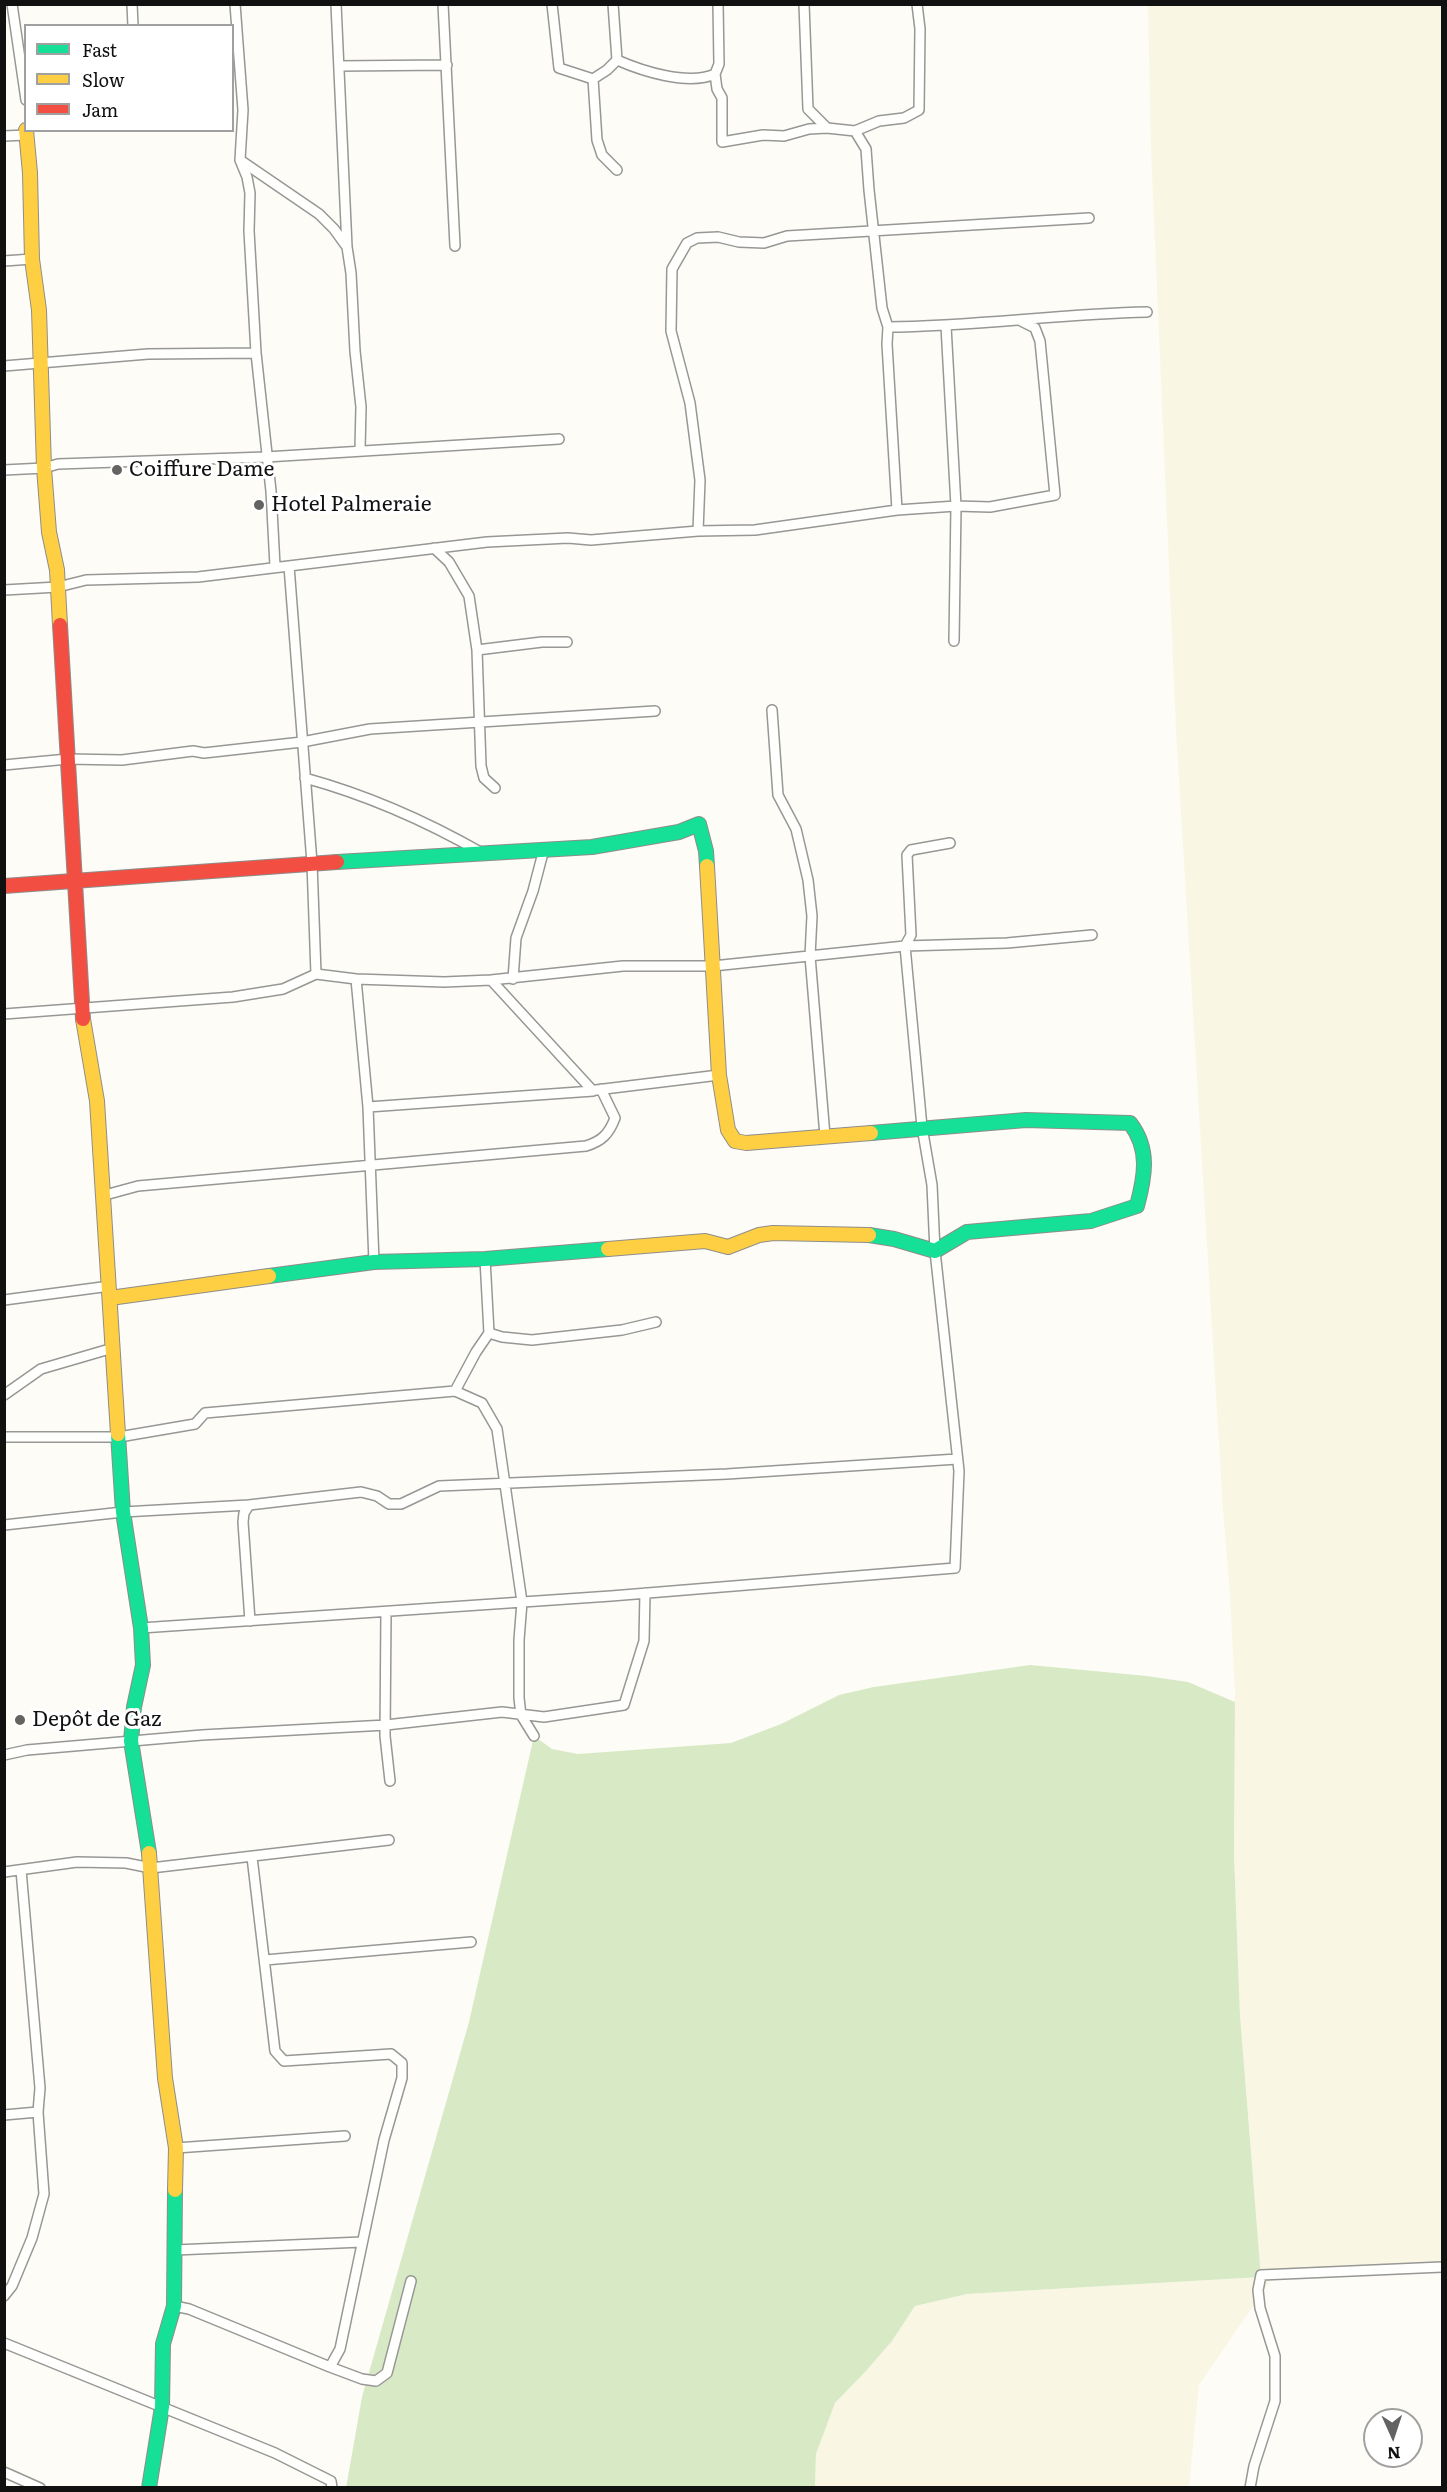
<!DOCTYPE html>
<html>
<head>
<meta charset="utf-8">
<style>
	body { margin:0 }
	#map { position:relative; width:1447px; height:2492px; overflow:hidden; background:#fdfcf7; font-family:Literata,serif }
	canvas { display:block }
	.frame { position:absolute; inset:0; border:6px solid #111; pointer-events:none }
	.legend { position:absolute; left:24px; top:24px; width:210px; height:108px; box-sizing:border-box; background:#fff; border:2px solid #a0a0a0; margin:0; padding:8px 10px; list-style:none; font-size:18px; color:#111 }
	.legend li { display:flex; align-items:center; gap:12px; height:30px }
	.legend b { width:30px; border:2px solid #a0a0a0 }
	.north { position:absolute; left:1363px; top:2408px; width:60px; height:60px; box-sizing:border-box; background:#fff; border:2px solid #a0a0a0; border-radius:50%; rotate:177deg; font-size:16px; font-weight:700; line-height:24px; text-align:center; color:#111 }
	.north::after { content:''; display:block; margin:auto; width:21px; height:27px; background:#646362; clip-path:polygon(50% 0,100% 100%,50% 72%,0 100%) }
</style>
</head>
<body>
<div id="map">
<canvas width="1447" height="2492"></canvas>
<div class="frame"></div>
<ul class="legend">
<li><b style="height:8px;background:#16e098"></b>Fast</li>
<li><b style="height:8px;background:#ffcf43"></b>Slow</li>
<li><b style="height:8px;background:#f24e42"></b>Jam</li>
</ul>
<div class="north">N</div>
</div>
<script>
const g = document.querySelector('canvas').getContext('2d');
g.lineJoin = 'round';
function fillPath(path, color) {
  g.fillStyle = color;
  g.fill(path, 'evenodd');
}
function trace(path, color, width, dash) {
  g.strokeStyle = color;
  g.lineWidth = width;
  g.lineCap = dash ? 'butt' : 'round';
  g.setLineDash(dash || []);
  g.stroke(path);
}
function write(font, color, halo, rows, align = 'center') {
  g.font = font + ' Literata,serif';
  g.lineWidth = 6;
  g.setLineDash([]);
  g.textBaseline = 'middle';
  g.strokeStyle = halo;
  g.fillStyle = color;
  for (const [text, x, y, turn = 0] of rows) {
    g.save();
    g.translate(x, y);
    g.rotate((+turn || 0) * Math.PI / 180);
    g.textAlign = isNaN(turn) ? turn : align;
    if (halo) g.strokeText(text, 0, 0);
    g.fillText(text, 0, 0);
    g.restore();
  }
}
const farmland = new Path2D(`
	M1148,5H1442V2269L1273,2277L1199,2385L1189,2487L815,2488L816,2454L835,2403L866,2371L892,2341L915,2306L966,2294L1261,2277L1240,2015L1234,1854L1235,1691L1230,1595L1223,1511L1176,730L1151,150Z`);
const forest = new Path2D(`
	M1030,1665L1147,1676L1188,1682L1235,1702L1234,1854L1240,2015L1261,2277L967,2294L915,2306L892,2341L866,2371L835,2403L816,2454L815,2487L346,2488L362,2397L469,2022L534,1736L552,1749L578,1754L731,1743L781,1724L839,1695L874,1687Z`);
const street = new Path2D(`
	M12,4L26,100
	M132,4L133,26
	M235,4L243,110L240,160L247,177L250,193L249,231L256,353L271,491L275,566
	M336,4L347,247
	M443,4L455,246
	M552,4L559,68L593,79L607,70L617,60L613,4
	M804,4L808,109L827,128L855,131L879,121L904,118L919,110L920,29L917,4
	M617,60C642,71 688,86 715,74L719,64L718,4
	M339,66L447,65
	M715,74L717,89L722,98V142L763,135L784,136L809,129L827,128
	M593,79L597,140L602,155L617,170
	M855,131L866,149L869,190L882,308L888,327L887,344L897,510
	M4,136L26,135
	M240,160L319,214L334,229L347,247L351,273L355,351L361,407L360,449
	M4,261L32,259
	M946,326L956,506L954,641
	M888,327C975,326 1060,314 1147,312
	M4,366L148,354L256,353
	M4,470L44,468L58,464L266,457L559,439
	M698,531L700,480L690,403L671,331L672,269L687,243L697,238L718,237L739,242L764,243L787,236L1089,218
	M434,548L449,562L469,596L477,650L481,766L484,778L495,788
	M289,566L312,863L316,974
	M4,590L58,587L86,580L198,577L487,542L568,538L591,540L698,531L755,530L897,510L956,506L990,507L1055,495L1040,341L1035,328L1019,320
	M477,650L542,642H567
	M772,710L778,795L796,829L808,880L812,916L810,956L825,1136
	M4,765L68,759L122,760L193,751L204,753L302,742L370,729L655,711
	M305,778C367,795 426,821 482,853
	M356,979L444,982L491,980L623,966H713L905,946L1007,943L1092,935
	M513,979L516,938L533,891L544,849
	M4,1014L233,997L283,989L316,974L356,979L368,1107L374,1262
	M596,1090L719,1075
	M368,1107L593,1091L491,980
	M105,1195L138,1186L586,1146C602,1141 609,1134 615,1118L601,1089
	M485,1259L489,1333L476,1352L455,1391L482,1403L497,1429L522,1602L519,1640V1698L521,1715L534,1736
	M4,1300L110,1286
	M489,1333L502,1337L532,1340L622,1330L656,1322
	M4,1395L41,1369L113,1348
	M4,1437H119L195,1424L205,1413L455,1391
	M249,1505L244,1513L243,1522L250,1621
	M4,1525L123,1512L249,1505L361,1492L377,1496L389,1504H401L439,1486L727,1474L957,1459
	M386,1612L385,1736L390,1781
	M141,1628L611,1596L955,1568L959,1471L935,1251L932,1185L922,1127L905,946L911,935L907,855L911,850L950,843
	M4,1755L27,1750L202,1735L386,1725L502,1712L544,1717L624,1705L644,1641L645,1593
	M252,1857L275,2051L284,2061L391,2054L402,2063V2078L384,2140L340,2349L330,2367
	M4,1872L77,1862L126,1863L151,1868L389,1840
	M265,1960L471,1942
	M4,2115L38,2112
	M176,2148L345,2136
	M175,2250L362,2242
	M4,2296L12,2286L32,2238L44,2194L38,2112L40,2088L21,1870
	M174,2306L189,2309L330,2367L362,2379L376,2381L387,2373L411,2281
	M4,2343L275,2453L331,2481L332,2488
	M4,2472L40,2488
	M1250,2488L1254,2466L1275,2401V2356L1260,2308L1258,2290L1261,2275L1442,2267`);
const fast = new Path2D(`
	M337,862L592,847L679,832L699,824L706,851L707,866
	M869,1235L894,1239L935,1251L967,1232L1091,1221L1137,1206C1145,1176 1150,1149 1130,1123L1026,1120L871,1133
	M269,1276L374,1262L485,1259L608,1249
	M118,1434L123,1512L141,1628L143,1665L134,1707L131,1741L149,1853
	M149,2488L162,2407L163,2344L174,2306L175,2190`);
const slow = new Path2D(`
	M26,130L30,173L32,259L39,310L44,468L49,532L57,570L60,625
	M707,866L719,1075L728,1130L735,1141L746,1143L871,1133
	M83,1019L97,1101L118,1434
	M608,1249L705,1241L728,1247L759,1235L773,1233L869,1235
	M110,1298L269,1276
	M149,1853L165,2078L176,2148L175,2190`);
const jam = new Path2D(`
	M60,625L83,1019
	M4,886L337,862`);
const markers = [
	[117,470,6,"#646362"],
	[259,505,6,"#646362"],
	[20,1720,6,"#646362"]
];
const poiNames = [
	["Coiffure Dame",129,470],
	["Hotel Palmeraie",271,505],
	["Depôt de Gaz",32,1720]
];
fillPath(farmland, '#f9f7e4');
fillPath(forest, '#d8eac5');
trace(street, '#979795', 12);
trace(fast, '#8e8d8b', 16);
trace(slow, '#8e8d8b', 16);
trace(jam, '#8e8d8b', 16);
trace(street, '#fffffe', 9);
trace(fast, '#16e098', 14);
trace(slow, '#ffcf43', 14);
trace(jam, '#f24e42', 14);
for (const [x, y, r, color] of markers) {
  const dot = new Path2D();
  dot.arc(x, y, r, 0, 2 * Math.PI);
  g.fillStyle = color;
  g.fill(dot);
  trace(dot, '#fff', 2);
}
write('21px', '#111', '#fff', poiNames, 'left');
</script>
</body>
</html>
